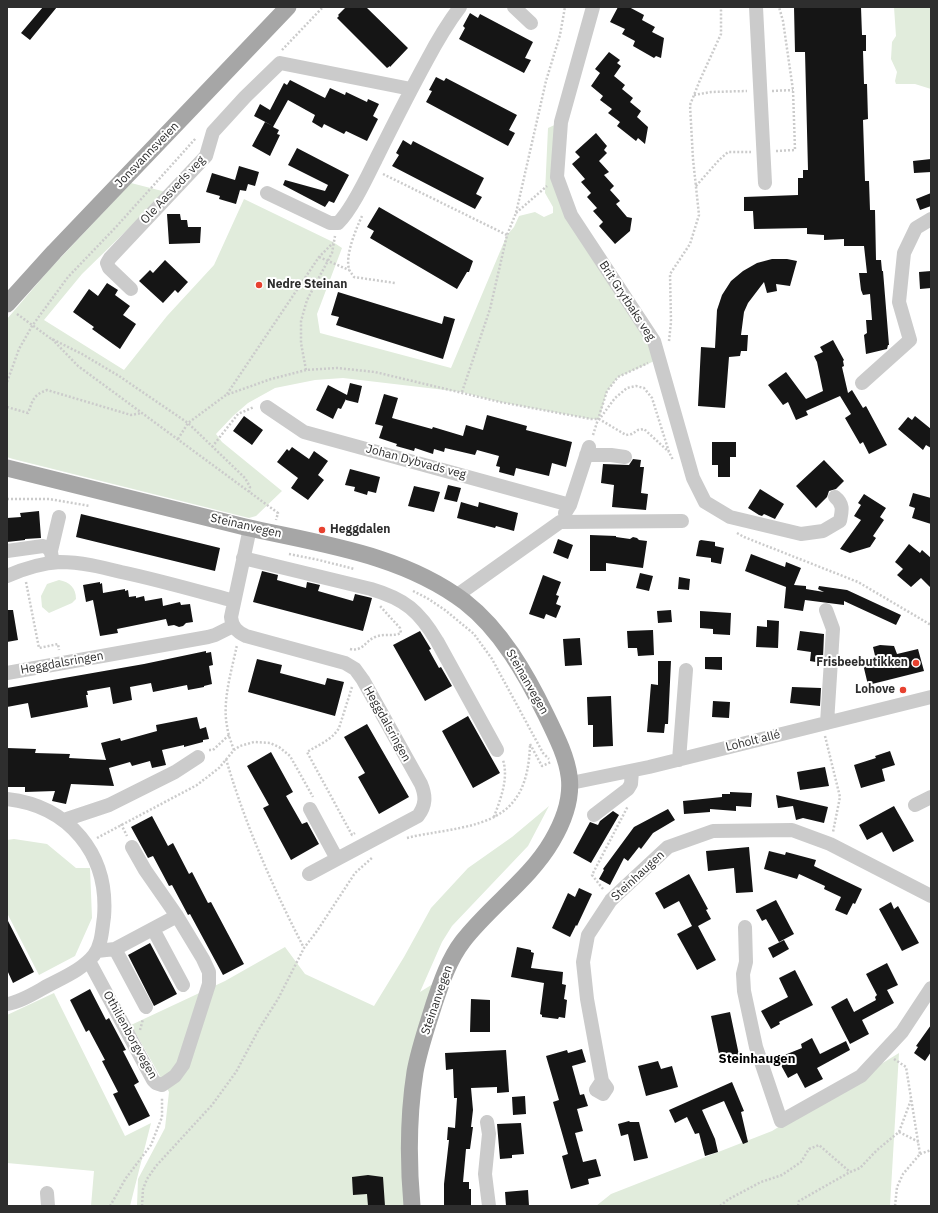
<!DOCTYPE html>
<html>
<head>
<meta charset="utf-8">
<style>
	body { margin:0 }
	#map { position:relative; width:938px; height:1213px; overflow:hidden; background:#fff; font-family:"IBM Plex Sans",sans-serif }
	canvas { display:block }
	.frame { position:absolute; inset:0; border:8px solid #2e2e2e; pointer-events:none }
</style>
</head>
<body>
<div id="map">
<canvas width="938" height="1213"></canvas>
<div class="frame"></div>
</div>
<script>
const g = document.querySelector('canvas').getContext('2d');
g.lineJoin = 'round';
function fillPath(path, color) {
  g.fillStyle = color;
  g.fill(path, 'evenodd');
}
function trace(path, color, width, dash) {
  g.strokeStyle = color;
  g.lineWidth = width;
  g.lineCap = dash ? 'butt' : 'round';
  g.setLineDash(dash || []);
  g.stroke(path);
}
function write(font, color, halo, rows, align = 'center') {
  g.font = font + ' "IBM Plex Sans",sans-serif';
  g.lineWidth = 4;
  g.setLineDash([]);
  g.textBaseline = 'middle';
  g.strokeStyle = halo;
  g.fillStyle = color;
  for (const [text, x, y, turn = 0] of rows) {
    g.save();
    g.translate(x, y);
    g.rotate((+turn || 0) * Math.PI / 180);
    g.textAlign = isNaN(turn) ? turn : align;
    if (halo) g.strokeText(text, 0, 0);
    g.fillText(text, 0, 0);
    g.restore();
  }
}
const green = new Path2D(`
	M894,7H931V89L915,84H896L895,81L897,72L891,59L892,42L896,36Z
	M561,122L557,177L659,359L618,377L607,391L599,419H591L500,402L462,392L343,378L315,380L275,388L248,403L233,416L216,434L222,442L282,491L256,516L249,518L13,459L7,457V319L49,270L131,183L166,192L82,274L44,320L124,370L167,316L214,265L244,199L333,242L342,248L317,314L320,333L451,368L507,235L514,227L519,216L535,212L544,217L553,213V207L545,193L548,128Z
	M59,580C70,582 76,588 76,599L72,603L49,613L42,607L41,596L47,584Z
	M549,806L528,846L452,926L442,942L420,992L444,977L419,1052L412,1206H137L138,1179L165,1128L169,1092L131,1025L225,981L285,947L305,974L374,1006L404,957L431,908L468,868L512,837Z
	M14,839L47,844L76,868H90L92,918L75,956L39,975L7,913V840Z
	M54,993L125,1136L151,1123L130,1206H91L94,1171L7,1163V1015Z
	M899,1053L890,1206H596L611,1194L772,1131Z`);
const building = new Path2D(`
	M43,7H57L30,40L21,33Z
	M346,7H366L408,48L390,67V66L387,68L337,18L339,16L338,15Z
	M618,7H629L644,15L642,20L655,27L652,32L664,38L661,58L656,56L654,58L633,46L635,41L622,34L625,29L610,22Z
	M794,7H861L862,35H866V51H863L864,84H867L868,119L863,120L865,181H869L870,210H875L876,260H881L882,271H883L889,345H888L887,349L866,354L864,335L867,333L866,320H872L870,294L863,295L861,290L859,273H867L864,246H844V239L824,240V235L807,234V228L754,229L753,211H744V197L798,195V178H803V170H808L805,52H795Z
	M470,13L478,18L480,14L533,42L525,58L531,60L524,73L459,39L465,28L463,26Z
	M609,52L620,60L617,63L621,66L614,76L625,85L622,89L633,98L630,102L641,111L637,117L648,127L645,144L638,138L636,141L617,126L620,122L608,113L612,109L600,100L603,96L591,86L600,73L595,69Z
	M436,77L444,81L446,78L517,115L509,130L515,133L508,146L426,102L432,91L429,90Z
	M290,80L325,98L330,88L345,95L346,92L367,102L368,99L379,104L373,116L378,119L367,141L346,131L344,134L324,124L322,128L312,122L315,115L288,100L273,127L279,130L277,134L280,135L270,156L252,146L265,122L273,126L254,116L260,104L270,110L284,83L287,85Z
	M596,133L607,146L604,150L607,153L599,161L609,172L604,175L614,186L610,190L620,201L616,204L627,217L632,218L630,231L615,244L599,226L603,222L593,211L597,208L587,197L591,193L581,182L585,179L572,164L580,157L575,152Z
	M403,140L411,145L413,141L484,178L476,194L482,197L475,209L392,166L399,155L396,153Z
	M297,148L349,175L334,203L329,201L325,207L283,185L285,180L325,191L328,185L288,165Z
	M931,159V172L914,173L913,161Z
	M239,166L259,172L255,186L248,184L246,191L240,190L236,204L219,199L220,196L206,192L212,173L235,180Z
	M931,193V206L920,210L916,199Z
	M379,207L473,261L469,272H467L457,289L370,238L374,231L367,227Z
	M167,214H180L181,220H187L188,227H201L200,243L169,244Z
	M772,259H787L797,261L790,286L776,284L777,291L767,293L764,282L748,303L744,312L741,335H748L747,351H741L740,356L729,357L725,408L698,406L701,347L715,348L717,310L722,295L731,281L743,271L757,263Z
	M165,260L188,282L178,293L175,290L163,303L139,281L150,270L153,273Z
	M931,271V288L920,289L919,272Z
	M107,283L118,290L115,295L130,306L123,315L136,324L120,349L92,329L94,327L73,312L89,289L98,296Z
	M338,292L442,324L444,316L455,319L443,359L336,325L339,317L331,315Z
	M833,340L844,360L843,361L844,366L842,367L848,393L852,390L863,408L866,406L887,445L869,454L863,442L860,444L845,418L851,414L840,396L806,411L808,415L796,420L788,402L783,405L768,385L786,372L806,399L823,391L817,362L814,356L823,352L820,347Z
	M350,383L362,386L358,403L346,400V399L341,409L338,408L333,419L316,410L328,385L347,395Z
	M384,394L398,398L392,418L432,429L433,427L463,436L466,425L483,430L487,415L527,426L526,430L572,442L566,467L552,463L549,476L516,468L514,476L499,472L500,467L496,466L499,456L477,450L475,455L445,448L444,452L434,449L433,454L415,448L414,451L396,446L397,444L379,438L383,426L375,424Z
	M244,416L263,430L252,445L233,431Z
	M915,416L931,429V448L926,445L923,450L898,429L908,417L912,420Z
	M712,442H736V457H730V477H718V465H712Z
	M292,447L309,459L314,451L328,461L318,475L324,480L308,500L291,488L298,478L277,462L287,449L289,451Z
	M633,459L641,460L640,467H644L641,493L648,494L646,510L612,507L614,485L601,483L603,464L629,465Z
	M824,460L844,481L836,489L829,491L827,497L816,508L796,486Z
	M350,469L380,477L376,493L368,491L367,495L354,491L355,487L345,485Z
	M448,485L461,488L457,502L444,499Z
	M414,486L440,492L434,512L408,506Z
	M760,489L784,504L775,519L764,514L762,516L759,515L748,508Z
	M913,493L931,498V524L912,518L915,508L909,506Z
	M864,494L886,508L880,517L884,520L873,536L876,538L870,547L850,553L840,549L861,520L854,516L861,505L858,503Z
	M461,502L478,507L479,502L518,513L514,531L496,526L495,528L457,518Z
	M39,511L41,538L25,539V540L7,542V518L21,517L20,513Z
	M81,514L220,548L215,571L76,537Z
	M590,535L616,536V537L630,539L633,537L637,538L639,540L647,541L643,568L606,563V571H590Z
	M558,539L573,545L568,559L553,553Z
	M701,540L715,542V546L724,548L721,564L711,562V558L696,556L699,541Z
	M909,544L920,553L922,550L931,558V588L921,578L911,587L897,575L903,569L895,562Z
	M751,554L785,567L786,562L801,568L794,585L806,586V589L824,592L818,589L819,586L847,590L901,615L896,625L844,601V605L805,600L803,611L784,608L786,587L745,571Z
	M262,571L278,575L277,580L306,588L307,582L320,585L318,591L353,601L355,594L372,598L363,631L253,602Z
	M640,573L653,576L649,591L636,588Z
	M543,575L561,582L556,595L559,596L556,604L561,606L556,618L546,614L544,619L529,614Z
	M679,577L690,579L689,590L678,589Z
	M100,582V584L102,583L103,593L125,589V591L128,590L129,597L136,596V598L144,596L145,601L162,598L163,606L180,602L181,605L190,604L193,622L186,623L183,626L179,627L174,625L168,626L166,619L117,629L118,633L100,636L93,600L86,602L83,585Z
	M7,610H13L18,640L7,642Z
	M671,610L672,622L658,623L657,611Z
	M700,611L731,613L730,635L713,634V629L700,628Z
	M767,620L779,621L778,648L756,647L757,626L767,627Z
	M653,630L654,655L638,656L637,648H628L627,631Z
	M420,631L431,649L429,650L439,668L441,667L452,686L425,701L393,645Z
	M800,631L824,634L823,658L821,663L810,661L811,652L797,650Z
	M580,638L582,665L565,666L563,639Z
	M880,645L894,646L897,654L918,649L924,671L868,685L863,664L876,660L873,647Z
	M206,651V653L211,652L213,665L209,666L212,684L204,686V687L188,690L187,685L153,692L151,683L130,687L132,700L113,704L110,687L87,691L88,695H86L88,707L31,718L28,703L7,707V688L144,664Z
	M705,657H722V670L705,669Z
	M257,659L282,665L280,673L325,685L327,678L344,682L335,716L248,692Z
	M658,661H671L668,724H665L664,733L647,732L651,684L658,685Z
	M792,687L821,688L820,706L790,703Z
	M611,696L613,746L593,747V725H588L587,697Z
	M713,701L730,702L729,718L712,717Z
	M468,716L500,773L473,788L442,731Z
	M197,717L200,729L206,727L209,739L203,740V742L184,747V745L162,750L166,765L152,768L150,761L132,766L130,762L109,768L114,786L71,784L66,804L52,801L55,791L25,792V787H7V748L36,749L35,753L70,754L69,758L106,760L101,743L120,738L121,741L157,731L156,725Z
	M367,724L409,797L379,814L358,777L365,773L344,737Z
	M890,751L895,765L882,769L885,781L861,788L854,765L876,758L875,756Z
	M271,752L293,792L286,796L302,824L307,822L319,844L291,860L263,808L269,805L247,766Z
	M825,767L829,786L800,790L797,772Z
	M730,792L752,793L751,807L736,806V811L710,809V812L684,814L683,801L722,797V794H730Z
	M776,795L828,807L824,823L803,818L796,820L793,806L778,808Z
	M894,806L914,841L893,852L882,832L867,840L859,825Z
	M668,809L675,820L653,833L641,849L639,847L628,861L624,858L610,885L599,879L604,870L603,869L634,827Z
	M613,811L619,815L591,863L573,853L590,822L598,825L600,821Z
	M152,816L168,846L173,843L189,874L192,872L208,903L211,902L244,964L223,975L190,914L188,915L172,885L169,886L153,856L148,858L131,827Z
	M749,847L753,892L736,893L734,868L708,871L706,851Z
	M769,851L785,855L786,852L816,860L814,866L862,889L855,904L853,903L847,915L835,910L841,897L824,889L825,886L799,874L797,879L764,869Z
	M689,874L708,909L706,910L711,919L698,926L716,960L697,970L677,934L692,926L679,901L664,909L655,893Z
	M579,888L592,894L577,926L576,925L570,937L552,928L568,893L575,897Z
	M776,900L794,934L779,942L766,919L762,921L756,910Z
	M891,902L894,909L898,906L919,943L902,951L879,909Z
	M7,919L34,972L13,983L7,970Z
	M784,940L789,949L773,958L768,948Z
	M150,943L177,994L154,1006L128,955Z
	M517,947L531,950V952L534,953L531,968L563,972L562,984L566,985L564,999L567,1000L565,1018L559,1017L558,1019L542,1017V1015L540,1014L544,983L511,977Z
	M887,963L898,985L887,990L894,1003L862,1020L869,1034L850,1044L831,1007L847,998L854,1012L876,1000L875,997L877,995L866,974Z
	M795,970L813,1005L779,1022L780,1024L771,1029L761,1011L788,997L779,978Z
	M90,989L106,1020L109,1018L126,1050L123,1051L139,1082L134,1085L150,1116L129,1126L113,1094L118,1092L102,1061L105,1060L89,1030L86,1032L70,1000Z
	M471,999L490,1000V1032H470Z
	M730,1012L739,1055L720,1059L711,1016Z
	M931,1025V1052L925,1061L914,1053L918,1047L916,1046Z
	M812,1038L820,1054L846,1041L850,1050L817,1068L823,1079L805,1088L797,1073L788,1078L777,1058L802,1048L801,1044Z
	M582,1049L586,1062L572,1066L580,1095L584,1094L588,1106L577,1109L583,1131L575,1133L583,1162L596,1159L601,1176L588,1179L589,1184L571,1189L562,1156L568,1154L553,1102L559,1100L546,1056L567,1050L568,1053Z
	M506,1050L509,1092L497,1093V1087L471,1088L473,1110L471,1127H473L470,1149H466L463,1182H469V1189H471V1206L444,1205V1184L449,1140H447L448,1127L455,1128L457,1098H454L453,1069L446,1070L445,1053Z
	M658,1061L661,1069L672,1066L678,1087L646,1096L638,1066Z
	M732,1082L744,1111L741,1112L748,1142L743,1144L724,1101L702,1110L715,1139L718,1152L705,1156L699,1133L695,1134L687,1117L675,1123L669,1110Z
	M525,1096L526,1114L513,1115L512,1097Z
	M629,1121L630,1122H639L648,1158L634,1161L628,1134L621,1136L618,1124Z
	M521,1123L524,1154L512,1155V1158L500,1159L497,1124Z
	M368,1175L383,1177L385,1206H368L367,1194L353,1195L352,1177Z
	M528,1190L529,1206H506L505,1192Z`);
const path = new Path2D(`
	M282,50L323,7
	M772,91L793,90
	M694,95L711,92L747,91
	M776,151L795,150L793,90L783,21L779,7
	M383,174L507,235
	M696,186L719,160L728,152H751
	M516,213L547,186
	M362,216C356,229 345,255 349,269C350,272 352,274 354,277L395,283
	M319,257L349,270
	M17,314L50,338L82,354L119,376L188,423L245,478L250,487L249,492
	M52,339L78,366L278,513L276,520
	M669,341L671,322L670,274L690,244L699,215L693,159L690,105L700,80L721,34V7
	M306,370L301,343V321L307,300L332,253L335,236
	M7,382L19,349L32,326L68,277L116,227L196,138
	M462,392L490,309L507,235L516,213L546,81L560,35L565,7
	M227,394L319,257L333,243
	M7,407L28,413C33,400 33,395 47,390L131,415L142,413
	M601,417L615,398L627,388L636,386L644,388L652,398L669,452L673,460
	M593,435L607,391L618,377L648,363
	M178,439L188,423L226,395L271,379L306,370L337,368L375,372L500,402L591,419H599L626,435L632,434L638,430L644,429L669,452
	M212,447L238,414L254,407
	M7,499H49L90,506
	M737,533L744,537L858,582L931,625
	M289,554L319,560L354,569
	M26,582L39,648L58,644L59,650
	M413,591L427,598L445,610L474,634L492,659L543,753L549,759
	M350,649C363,652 365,641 375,637C384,633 393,637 401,633L400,628L380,606
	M352,687L339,728C332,740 318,745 307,752L352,835L355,833
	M825,736L840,797L833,832
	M530,744L542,766L551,762
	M209,750H213L229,735
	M234,750C231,742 228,734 227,726C222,701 232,669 237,645
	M226,759C245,824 273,888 304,948
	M494,817C500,800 509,779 503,760
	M121,824L127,836
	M97,838L197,785L219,768L234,750L240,746L254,742L270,743L279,747L290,756L313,797
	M407,838L415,836C480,824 528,825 530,744
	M603,889L592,875L628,806
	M140,1030L143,1019
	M894,1059L906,1067L920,1154L903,1174L897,1187L895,1206
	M899,1132L919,1142
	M920,1154L931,1150
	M110,1206L126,1178L151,1145L162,1117V1097
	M142,1206L143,1189L147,1179L156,1166L212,1105L236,1072L259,1029L278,999L304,948L317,931L355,873L373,857
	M720,1206L729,1199L761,1182L782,1175L801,1162L809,1149L819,1145L850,1172L860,1168L877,1150L899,1132L911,1100
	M798,1206L799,1201L850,1172`);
const minor = new Path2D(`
	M514,7L531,23
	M593,7L561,122L557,177L571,215L654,341L693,478L705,502L730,517L801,534L823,531L840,521C842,511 844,504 835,497
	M756,7L765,183
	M267,193L330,223H338C352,210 368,175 377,157C393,125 409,93 426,62C436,43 447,24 460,7
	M131,289L109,268L107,263L110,258L206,156L213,132L245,97L280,63L411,89
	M862,383L910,340L899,302L904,253L916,228L931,219
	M267,407L304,432L570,505
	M586,455H611L625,457
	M565,513L570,505L589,447
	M250,528L231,617C232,627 237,632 246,636L345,663L355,669L363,680L421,784C426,796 426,805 418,816L337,859L310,809
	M7,551L43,546C52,548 52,555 52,563
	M51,551L59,517
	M243,558L371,589C405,599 419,611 437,641L497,750
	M7,576C23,569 42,563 60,562C81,562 101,567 121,572C159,580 197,591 234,601
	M456,596L560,522L682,521
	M826,610L833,629L827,723
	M7,673L208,637L215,635L233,626
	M679,760L686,670
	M571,783L649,767L931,697
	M7,799C69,806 109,854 104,917C102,930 102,944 94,955C83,969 64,977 49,985C36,992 21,1002 7,1004
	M915,805L931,797
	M594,815L628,789L631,784L632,771
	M64,820L109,805L175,772L198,757
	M309,874L337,859
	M745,927L746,962L743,974L744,991L756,1047L781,1121L861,1076L902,1032L931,988
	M153,929L183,985
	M115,949L146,1007
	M97,951L115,949L177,916
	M89,961L153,1080L156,1083L162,1085L175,1076L183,1065L209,984V972L203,959L177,916L145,870L132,847
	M602,1081L596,1090L603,1094L607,1088L602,1081L587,999L583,962L588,935L611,900L668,847L713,831L792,830L830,844L931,896
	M487,1122L489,1134L485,1174L489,1206
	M47,1193L48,1206`);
const major = new Path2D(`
	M7,304L54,252L288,7
	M7,468C86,488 166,507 245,527C320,544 402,554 465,602C501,630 526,674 546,715C570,764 582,790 552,841C530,879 490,906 463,941C449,959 441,983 434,1004C427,1027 419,1049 415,1072C408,1117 408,1161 412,1206`);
const markers = [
	[259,285,4,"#e7412f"],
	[322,530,4,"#e7412f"],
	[916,663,4,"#e7412f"],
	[903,690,4,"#e7412f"]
];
const streetNames = [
	["Jonsvannsveien",147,155,-46],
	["Ole Aasveds veg",173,190,-47],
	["Brit Grytbaks veg",627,301,57],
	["Johan Dybvads veg",416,462,15],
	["Steinanvegen",246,526,13],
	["Heggdalsringen",62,663,-10],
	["Steinanvegen",527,682,60],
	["Heggdalsringen",387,724,61],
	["Loholt allé",753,741,-14],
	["Steinhaugen",638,876,-43],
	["Steinanvegen",437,1000,-71],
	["Othilienborgvegen",130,1035,61]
];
const poiNames = [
	["Nedre Steinan",267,285],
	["Heggdalen",330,530],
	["Frisbeebutikken",908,663,"right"],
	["Lohove",895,690,"right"]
];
const neighbourhoodNames = [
	["Steinhaugen",757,1059]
];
fillPath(green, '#e1ecdc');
fillPath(building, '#151515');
trace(path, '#cbcbcb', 2.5, [2, 2]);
trace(minor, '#cbcbcb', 14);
trace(major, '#a6a6a6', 17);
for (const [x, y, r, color] of markers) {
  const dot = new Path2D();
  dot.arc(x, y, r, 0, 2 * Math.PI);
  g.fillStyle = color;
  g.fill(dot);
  trace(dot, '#fff', 1.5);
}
write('12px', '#2e2e2e', '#fff', streetNames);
write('bold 12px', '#2e2e2e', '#fff', poiNames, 'left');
write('bold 13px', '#000', '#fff', neighbourhoodNames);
</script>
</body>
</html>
